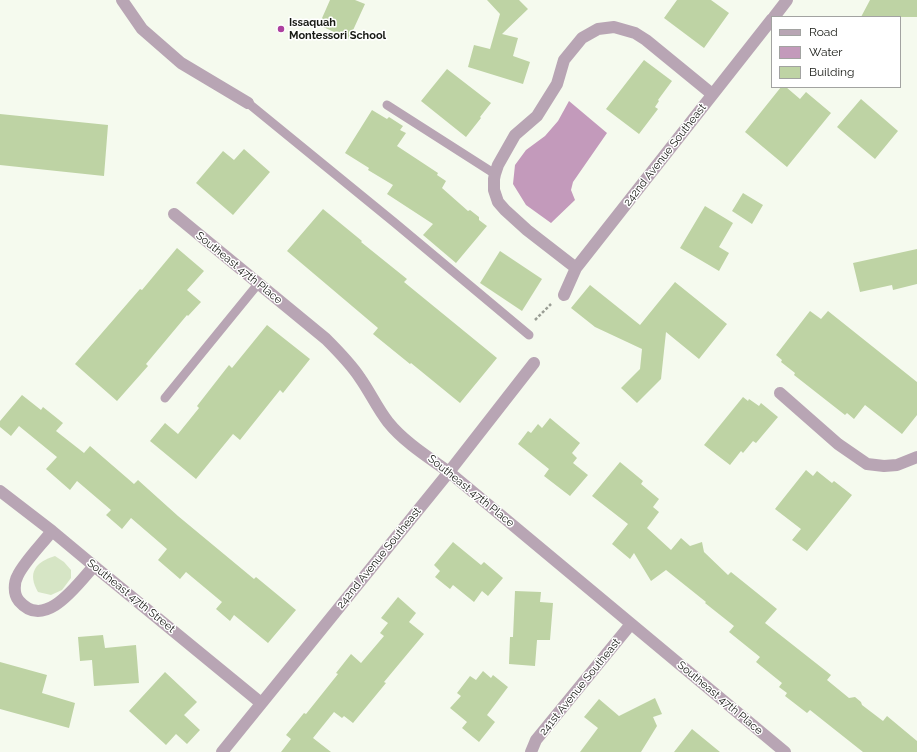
<!DOCTYPE html>
<html>
<head>
<meta charset="utf-8">
<style>
	body { margin:0 }
	#map { position:relative; width:917px; height:752px; overflow:hidden; background:#f5faee; font-family:Raleway,sans-serif }
	canvas { display:block }
	.legend { position:absolute; left:771px; top:16px; width:130px; height:72px; box-sizing:border-box; background:#fff; border:1px solid #a2a3a1; margin:0; padding:5px 7px; list-style:none; font-size:12px; color:#171914 }
	.legend li { display:flex; align-items:center; gap:8px; height:20px }
	.legend b { width:20px; border:1px solid #a2a3a1 }
</style>
</head>
<body>
<div id="map">
<canvas width="917" height="752"></canvas>
<ul class="legend">
<li><b style="height:5px;background:#b8a5b4"></b>Road</li>
<li><b style="height:11px;background:#c39abb"></b>Water</li>
<li><b style="height:11px;background:#bed3a4"></b>Building</li>
</ul>
</div>
<script>
const g = document.querySelector('canvas').getContext('2d');
g.lineJoin = 'round';
function fillPath(path, color) {
  g.fillStyle = color;
  g.fill(path, 'evenodd');
}
function trace(path, color, width, dash) {
  g.strokeStyle = color;
  g.lineWidth = width;
  g.lineCap = dash ? 'butt' : 'round';
  g.setLineDash(dash || []);
  g.stroke(path);
}
function write(font, color, halo, rows, align = 'center') {
  g.font = font + ' Raleway,sans-serif';
  g.lineWidth = 3;
  g.setLineDash([]);
  g.textBaseline = 'middle';
  g.strokeStyle = halo;
  g.fillStyle = color;
  for (const [text, x, y, turn = 0] of rows) {
    g.save();
    g.translate(x, y);
    g.rotate((+turn || 0) * Math.PI / 180);
    g.textAlign = isNaN(turn) ? turn : align;
    if (halo) g.strokeText(text, 0, 0);
    g.fillText(text, 0, 0);
    g.restore();
  }
}
const green = new Path2D(`
	M55,556L64,562L71,570V578L62,590L51,595L38,592C27,573 35,562 55,556Z`);
const water = new Path2D(`
	M569,101L607,133L573,182L571,190L575,200L551,223L526,205L513,184L515,165L526,150L545,136L558,121Z`);
const building = new Path2D(`
	M330,0H355L365,4L349,39L319,25Z
	M487,0H519L528,9L502,34L518,38L513,56L530,62L523,84L468,67L474,45L490,49L500,14Z
	M677,0H711L729,13L704,48L664,18Z
	M870,0H917V17H861Z
	M644,60L672,81L658,100L659,101L655,107L658,109L639,134L606,109Z
	M447,69L491,103L480,117L481,118L466,137L421,101Z
	M781,87H786L800,99L806,92L831,113L787,167L745,132Z
	M861,99L898,131L875,159L837,127Z
	M372,110L387,119L389,117L403,126L400,130L406,133L397,146L438,173L437,175L446,181L442,188L468,211L470,210L479,217V220L487,226L456,263L423,235L433,224L387,194L393,185L368,170L369,168L345,153Z
	M0,114L108,125L104,176L0,165Z
	M244,149L270,172L233,215L196,183L223,151L234,160Z
	M743,193L763,205L752,224L732,211Z
	M705,206L733,223L719,247L729,253L719,271L680,248Z
	M323,209L362,241L361,242L407,279L404,282L497,358L460,403L411,363L410,364L373,334L378,328L287,251Z
	M177,248L204,271L187,290L201,302L188,316L187,315L146,364L148,366L117,401L75,364L140,289L142,290Z
	M917,249V284L893,290L892,285L860,292L853,263Z
	M500,251L542,279L522,311L480,283Z
	M675,282L727,324L699,359L666,332L661,379L637,403L621,388L640,369L642,349L595,327L571,308L590,285L640,325Z
	M810,311L821,319L828,311L917,382V415L902,434L865,405L854,419L847,413L845,415L794,375L795,373L781,362L782,360L776,355Z
	M267,325L310,359L283,393L280,390L240,440L233,434L196,479L150,441L165,423L178,434L199,408L197,406L229,365L232,368Z
	M22,395L41,410L43,407L63,423L56,431L84,453L90,446L134,484L138,480L178,516L254,579L256,577L296,610L268,643L234,615L230,621L216,609L222,602L186,572L180,579L158,560L167,549L131,518L122,529L106,515L111,510L77,481L70,490L46,469L57,457L19,426L11,436L0,427V421Z
	M743,397L748,401L749,399L759,406L761,403L778,417L756,443L753,441L743,453L741,451L730,465L704,445Z
	M550,418L580,443L572,453L577,458L573,463L588,475L570,496L544,476L549,469L518,444L528,431L531,433L538,424L542,428Z
	M620,462L643,481L641,484L659,499L653,507L659,512L647,528L671,550L681,538L690,546L702,542L704,552L728,575L731,572L777,609L765,623L831,675L827,680L849,698L855,697L861,702L862,705L883,721L887,716L917,741V752H863L810,710L807,713L785,696L787,693L779,687L782,683L756,662L760,657L729,632L734,626L705,603L706,602L666,570L651,581L634,553L630,559L612,544L628,524L592,496Z
	M806,470L813,476L817,471L832,483L834,481L852,495L807,551L792,540L801,529L775,509Z
	M453,542L481,565L484,562L503,578L488,596L482,591L474,602L453,585L450,589L435,577L440,571L434,565Z
	M515,591L541,592L540,602L553,603L550,640H537L535,666L509,664L510,637H513Z
	M398,597L416,613L409,622L424,634L384,682L386,683L353,723L344,716L342,718L334,712L313,738L331,752H281L291,739L286,735L304,713L306,714L338,674L336,673L351,654L361,663L384,636L380,633L388,623L381,618Z
	M103,635L105,648L136,645L139,683L94,686L92,660L80,661L78,637Z
	M0,662L47,675L42,693L75,703L69,728L0,709Z
	M483,671L491,678L493,675L508,687L487,715L495,722L479,742L462,728L467,722L450,708L461,696L457,693L470,676L476,680Z
	M165,672L197,702L184,715L200,730L187,744L176,734L166,745L129,711Z
	M655,698L662,714L653,717L657,726L641,752H580L598,728L584,717L599,699L619,716Z
	M692,729L720,752H674Z`);
const path = new Path2D(`
	M535,320L551,304`);
const lane = new Path2D(`
	M248,103L395,223L529,335
	M387,105L495,174
	M165,398L258,284`);
const street = new Path2D(`
	M122,0L142,29L181,63L248,103
	M774,17L787,0
	M174,214L326,339C338,351 351,364 360,378C370,392 377,408 388,422C404,442 428,457 449,472L785,752
	M576,268L527,230L505,210L498,202L494,190V179L495,174L498,165L515,135L537,116L557,84L564,60L582,38L598,29L614,27L635,33L646,40L712,94
	M564,295L576,268L772,19
	M780,393L838,444L867,464L884,466L897,465L917,457
	M0,491L52,531L94,566L261,703
	M52,531C42,544 25,561 18,575C14,582 13,594 19,601C45,631 77,585 94,566
	M222,752L449,472L534,363
	M531,752L536,740L631,624`);
const markers = [
	[281,29,4,"#ad409f"]
];
const poiNames = [
	["Issaquah",289,23],
	["Montessori School",289,36]
];
const streetNames = [
	["242nd Avenue Southeast",665,155,-52],
	["Southeast 47th Place",239,268,39],
	["Southeast 47th Place",471,491,39],
	["242nd Avenue Southeast",379,558,-51],
	["Southeast 47th Street",131,596,39],
	["241st Avenue Southeast",580,687,-51],
	["Southeast 47th Place",720,698,40]
];
fillPath(green, '#d6e5c5');
fillPath(water, '#c39abb');
fillPath(building, '#bed3a4');
trace(path, '#9a9e95', 2.5, [3, 2]);
trace(lane, '#b8a5b4', 9);
trace(street, '#b8a5b4', 12);
for (const [x, y, r, color] of markers) {
  const dot = new Path2D();
  dot.arc(x, y, r, 0, 2 * Math.PI);
  g.fillStyle = color;
  g.fill(dot);
  trace(dot, '#fff', 1.5);
}
write('bold 11px', '#171914', '#fff', poiNames, 'left');
write('11px', '#171914', '#fff', streetNames);
</script>
</body>
</html>
